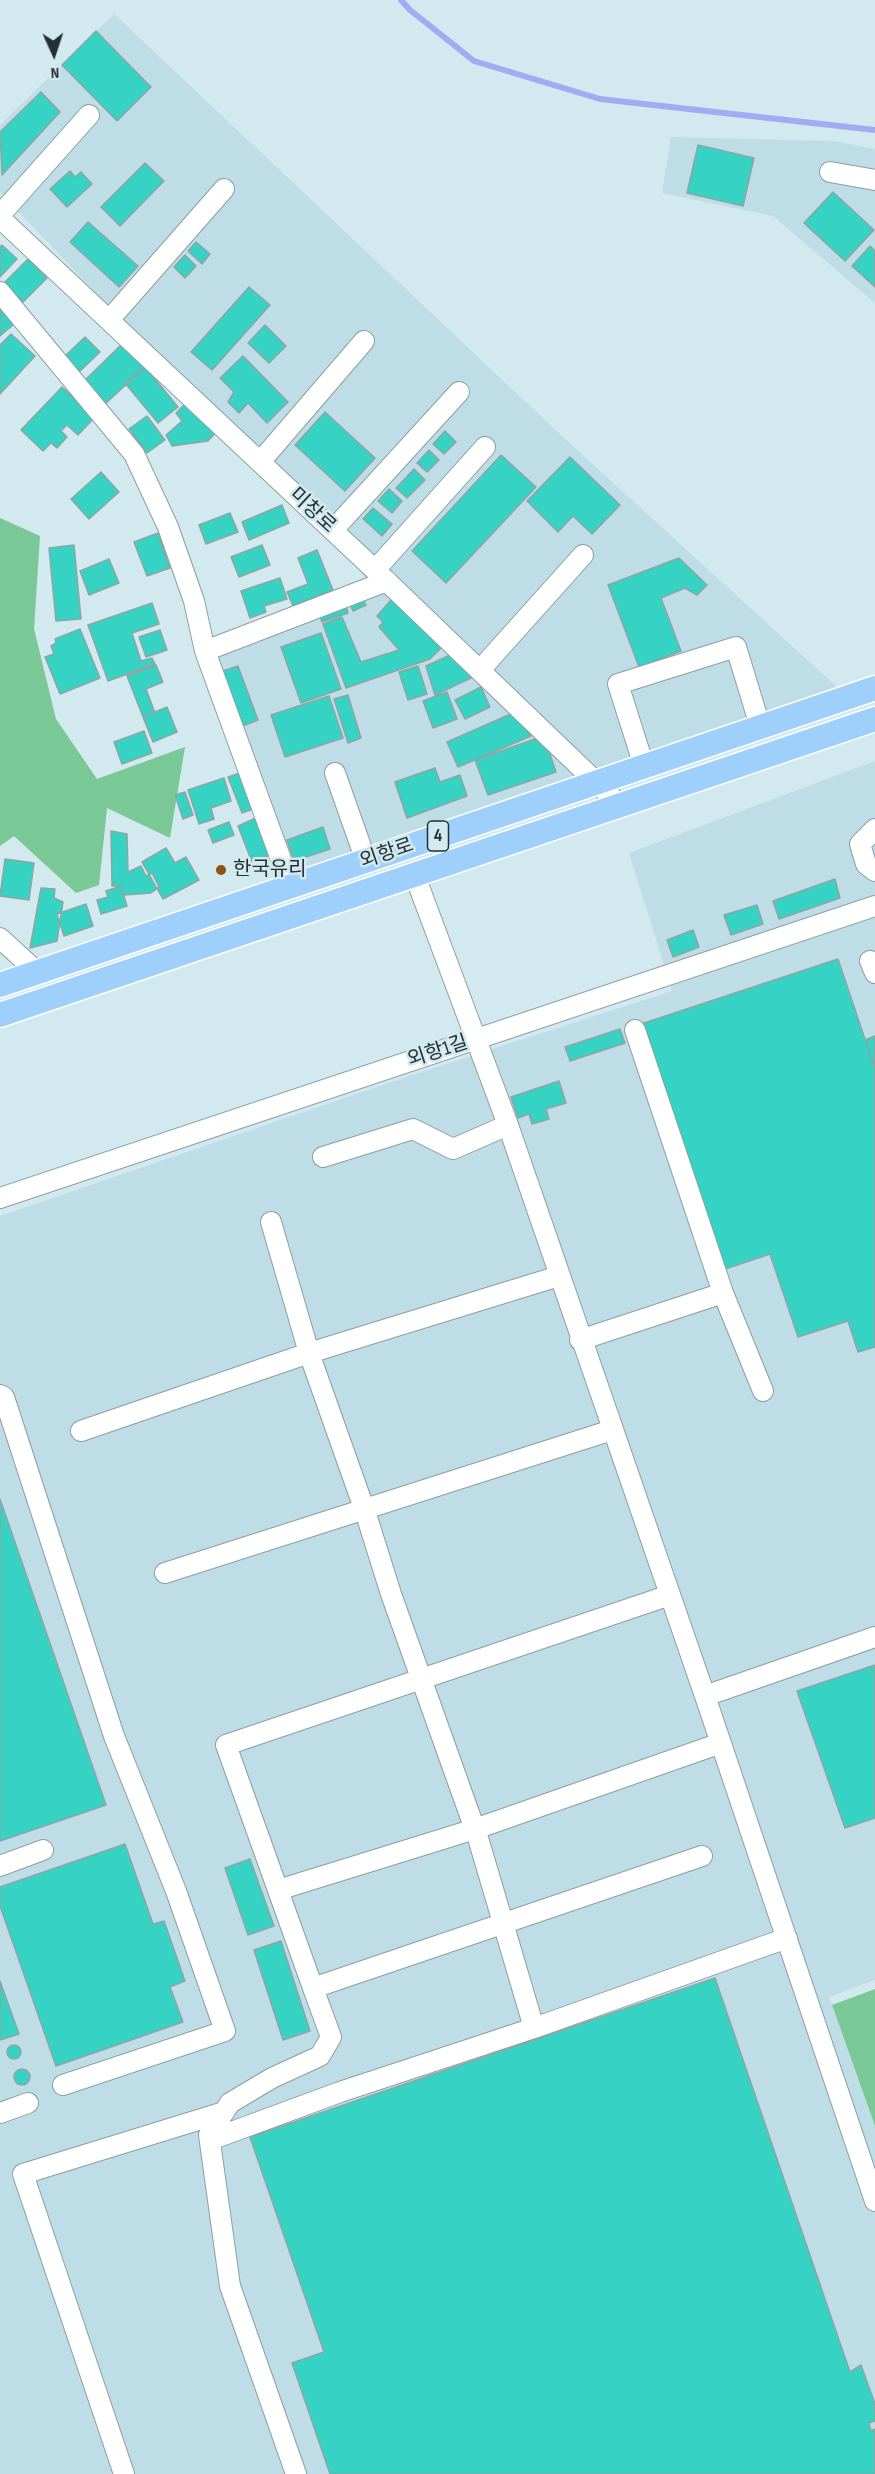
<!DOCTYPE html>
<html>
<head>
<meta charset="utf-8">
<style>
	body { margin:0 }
	#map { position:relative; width:875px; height:2474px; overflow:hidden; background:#d2e9ef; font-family:"Sofia Sans Condensed",sans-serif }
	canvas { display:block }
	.north { position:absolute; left:24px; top:24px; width:60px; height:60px; -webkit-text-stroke:4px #d2e9ef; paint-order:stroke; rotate:177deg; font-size:16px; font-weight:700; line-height:24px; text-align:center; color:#262f31 }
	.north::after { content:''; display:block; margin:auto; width:21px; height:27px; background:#262f31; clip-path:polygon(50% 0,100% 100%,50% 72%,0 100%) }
</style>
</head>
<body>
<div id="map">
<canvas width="875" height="2474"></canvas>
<div class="north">N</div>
</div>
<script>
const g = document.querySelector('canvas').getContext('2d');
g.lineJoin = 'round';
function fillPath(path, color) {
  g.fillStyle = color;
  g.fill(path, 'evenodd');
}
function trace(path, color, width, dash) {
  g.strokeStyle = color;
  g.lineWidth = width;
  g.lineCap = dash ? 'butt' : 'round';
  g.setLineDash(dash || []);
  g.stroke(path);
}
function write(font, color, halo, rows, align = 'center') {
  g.font = font + ' "Sofia Sans Condensed","Noto Sans KR",sans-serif';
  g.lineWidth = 5;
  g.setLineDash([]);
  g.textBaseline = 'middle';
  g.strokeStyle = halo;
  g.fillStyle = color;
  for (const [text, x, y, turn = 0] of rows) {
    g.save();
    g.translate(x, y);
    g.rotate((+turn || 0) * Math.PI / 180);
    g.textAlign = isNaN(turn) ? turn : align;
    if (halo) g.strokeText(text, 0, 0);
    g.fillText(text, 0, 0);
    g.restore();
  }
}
const built = new Path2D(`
	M114,14L565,439L838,688L293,876L211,638L366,578L0,192V125Z
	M671,137L834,141L875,149V303L773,216L662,193Z
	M875,761V1980L829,1997L875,2126V2474H0V1216L409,1076L672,991L629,853Z`);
const green = new Path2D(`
	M0,518L40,536L34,629L56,719L97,779L185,747L170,838L107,808L99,885L76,893L14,836L0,846Z
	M875,1989V2126L832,2005Z`);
const stream = new Path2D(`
	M401,0L410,10L474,61L600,99L875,130`);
const building = new Path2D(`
	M96,31L151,87L117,121L62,65Z
	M41,92L60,112L2,175L0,132Z
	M698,145L754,158L743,206L687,193Z
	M145,163L164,181L120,226L101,207Z
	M70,171L75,177L81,172L92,184L67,207L50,189Z
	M833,192L874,230L845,261L804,223Z
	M88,222L138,266L119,287L70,242Z
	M196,242L210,254L202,264L188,251Z
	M2,245L17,259L0,277V247Z
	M870,246L875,251V287L852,266Z
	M185,255L196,266L185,278L174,267Z
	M28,259L47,278L23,302L4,283Z
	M249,287L270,305L212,370L191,352Z
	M0,308L14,324L0,336Z
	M265,325L286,346L269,363L248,343Z
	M11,334L35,356L0,394V345Z
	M85,337L100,352L79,372L64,357Z
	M123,343L145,367L104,405L82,383Z
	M243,356L288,402L267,423L248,403L239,413L228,402L234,392L220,378Z
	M145,367L178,407L158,423L125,383Z
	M62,387L95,417L78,435L67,425L61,431L67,437L57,448L51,443L43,451L21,430Z
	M187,402L217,431L208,441L172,446L166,435L182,421L176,413Z
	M325,412L375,458L345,491L295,445Z
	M147,416L165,440L147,453L129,429Z
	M445,431L456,442L444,454L433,444Z
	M429,450L439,460L427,472L417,463Z
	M501,455L536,487L446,583L412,551Z
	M570,457L620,505L592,534L573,516L558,532L527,501Z
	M414,469L425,480L407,498L396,488Z
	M101,472L119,492L89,519L71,499Z
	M389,489L402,501L392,513L378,501Z
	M282,505L289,523L249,540L242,522Z
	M373,508L392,524L382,536L363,519Z
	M230,513L238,532L206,544L199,525Z
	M158,533L170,568L147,576L134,542Z
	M74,545L81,619L56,621L49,548Z
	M262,545L270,565L239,577L231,557Z
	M317,550L333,590L293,606L287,592L308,584L298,558Z
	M679,558L707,585L697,595L685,588L661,598L681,651L639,667L608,585Z
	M109,559L119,583L89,595L80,571Z
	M280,578L287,599L264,606L266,612L250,618L241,591Z
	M362,596L366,605L353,611L349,602Z
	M391,600L444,645L430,659L346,688L323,624L342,617L361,662L399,650L379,627L383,622L377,616Z
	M345,602L348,613L322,622L318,611Z
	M152,603L159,624L132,633L141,661L152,658L155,664L108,681L88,625Z
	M80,629L100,678L60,694L45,657L54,654L51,646L56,643L55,639Z
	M160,630L167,650L146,657L139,637Z
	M321,633L341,689L301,703L281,647Z
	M450,655L473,677L435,695L426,666Z
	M156,665L163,682L146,689L155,713L143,717L127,676Z
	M238,666L258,720L240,727L220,672Z
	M418,666L427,694L408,700L399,672Z
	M481,687L490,707L465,719L455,700Z
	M447,692L457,719L433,728L423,701Z
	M348,695L361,738L348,743L334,699Z
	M329,696L343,738L285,757L271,715Z
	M167,707L177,732L153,742L143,717Z
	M513,713L531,736L458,767L447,742Z
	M144,731L152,753L122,764L114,742Z
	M535,739L548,748L556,772L488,795L475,760Z
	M435,768L440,782L460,775L467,796L407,818L395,782Z
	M243,772L256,808L242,813L228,777Z
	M224,778L231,801L211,808L214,819L199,824L188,790Z
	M185,792L193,815L183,819L175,795Z
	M258,817L273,854L252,862L238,826Z
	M229,822L234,835L213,843L208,830Z
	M323,827L330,849L294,861L287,840Z
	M111,831L127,834L128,872L141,866L146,876L152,873L159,887L151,893L124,895L121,886H112Z
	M166,848L175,863L186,857L199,880L163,899L142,862Z
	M5,859L34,863L29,900L0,896Z
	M835,879L840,898L779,919L773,901Z
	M121,886L127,906L101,914L97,900L108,897L106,891Z
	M41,888L55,889L54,898L63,902L57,941L30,948Z
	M86,904L93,926L64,936L57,914Z
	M757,905L763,924L731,935L724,915Z
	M693,930L699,947L673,957L667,940Z
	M838,959L875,1069V1347L858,1352L848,1321L798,1337L770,1254L722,1270L641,1024Z
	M620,1029L625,1043L570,1061L565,1047Z
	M875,1036V1069L865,1040Z
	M559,1081L566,1103L546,1109L549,1119L532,1124L529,1114L518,1118L511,1097Z
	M0,1499L106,1805L0,1841Z
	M875,1665V1818L845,1828L797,1691Z
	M125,1844L153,1924L164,1921L185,1981L170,1987L183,2022L56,2066L0,1906V1887Z
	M250,1859L274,1926L248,1935L225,1868Z
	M281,1941L310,2031L283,2040L254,1950Z
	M715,1978L850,2372L861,2365L875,2404V2421L869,2423L871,2431L875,2429V2474H330L292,2363L324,2352L250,2137Z
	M0,1981L19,2034L0,2040Z
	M7 2052a7 7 0 1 1 14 0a7 7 0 1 1-14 0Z
	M14 2077a8 8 0 1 1 16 0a8 8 0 1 1-16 0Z`);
const minor = new Path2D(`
	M830,172L875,180
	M0,215L89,115
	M0,218L375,570L621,806
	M0,292L134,454L168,527L194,601L205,651L291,887
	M109,320L224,189
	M260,462L364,341
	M333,530L459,392
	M375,570L485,447
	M205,651L387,581
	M480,670L583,555
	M644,766L618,684L736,647L760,726
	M335,773L366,861
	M875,829L860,844L866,864L875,871
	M415,876L508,1125L705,1696L875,2201
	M0,938L37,972
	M870,961L875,973
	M323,1157L413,1129L453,1149L508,1125
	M0,1198L875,906
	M271,1222L309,1353L559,1276
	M723,1293L763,1391
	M580,1340L723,1293L635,1030
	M0,1395L4,1397L114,1736L176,1891L225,2031L63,2085
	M81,1431L309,1353L365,1511L391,1594L478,1838L534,2028L787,1938
	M165,1573L612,1430
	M705,1696L875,1637
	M0,1866L43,1850
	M278,1890L475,1829L721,1743
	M313,1988L226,1745L670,1595
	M0,2113L28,2103
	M210,2140L340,2092L534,2028
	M124,2474L23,2174L224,2112
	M296,2474L230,2286L209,2135L230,2103L272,2078L320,2056L331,2037L313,1988L702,1856`);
const major = new Path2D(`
	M0,985L875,688
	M0,1015L875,719`);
const markers = [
	[221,870,6,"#8c520e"]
];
const shields = [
	[438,836,21]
];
const shieldNames = [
	["4",438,836]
];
const streetNames = [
	["미창로",312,511,43],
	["외항로",387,854,-19],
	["외항1길",438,1052,-18]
];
const poiNames = [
	["한국유리",233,870]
];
fillPath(built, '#bfdde6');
fillPath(green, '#79c895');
trace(stream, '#a1abf1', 6);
fillPath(building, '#36d2c3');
trace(building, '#8fa5a1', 1.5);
trace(minor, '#8a9fa5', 22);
trace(major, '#fff', 27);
trace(minor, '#fff', 20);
trace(major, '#9ed0fb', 24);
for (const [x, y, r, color] of markers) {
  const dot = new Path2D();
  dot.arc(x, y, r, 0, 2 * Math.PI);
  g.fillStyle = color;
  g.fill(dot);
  trace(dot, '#d2e9ef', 2);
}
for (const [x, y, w] of shields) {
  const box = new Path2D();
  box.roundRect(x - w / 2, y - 15, w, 30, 4.5);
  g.fillStyle = '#d2e9ef';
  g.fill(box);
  trace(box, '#262f31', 1.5);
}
write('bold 18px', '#262f31', null, shieldNames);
write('20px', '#262f31', '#d2e9ef', streetNames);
write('20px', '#262f31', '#d2e9ef', poiNames, 'left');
</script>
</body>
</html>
